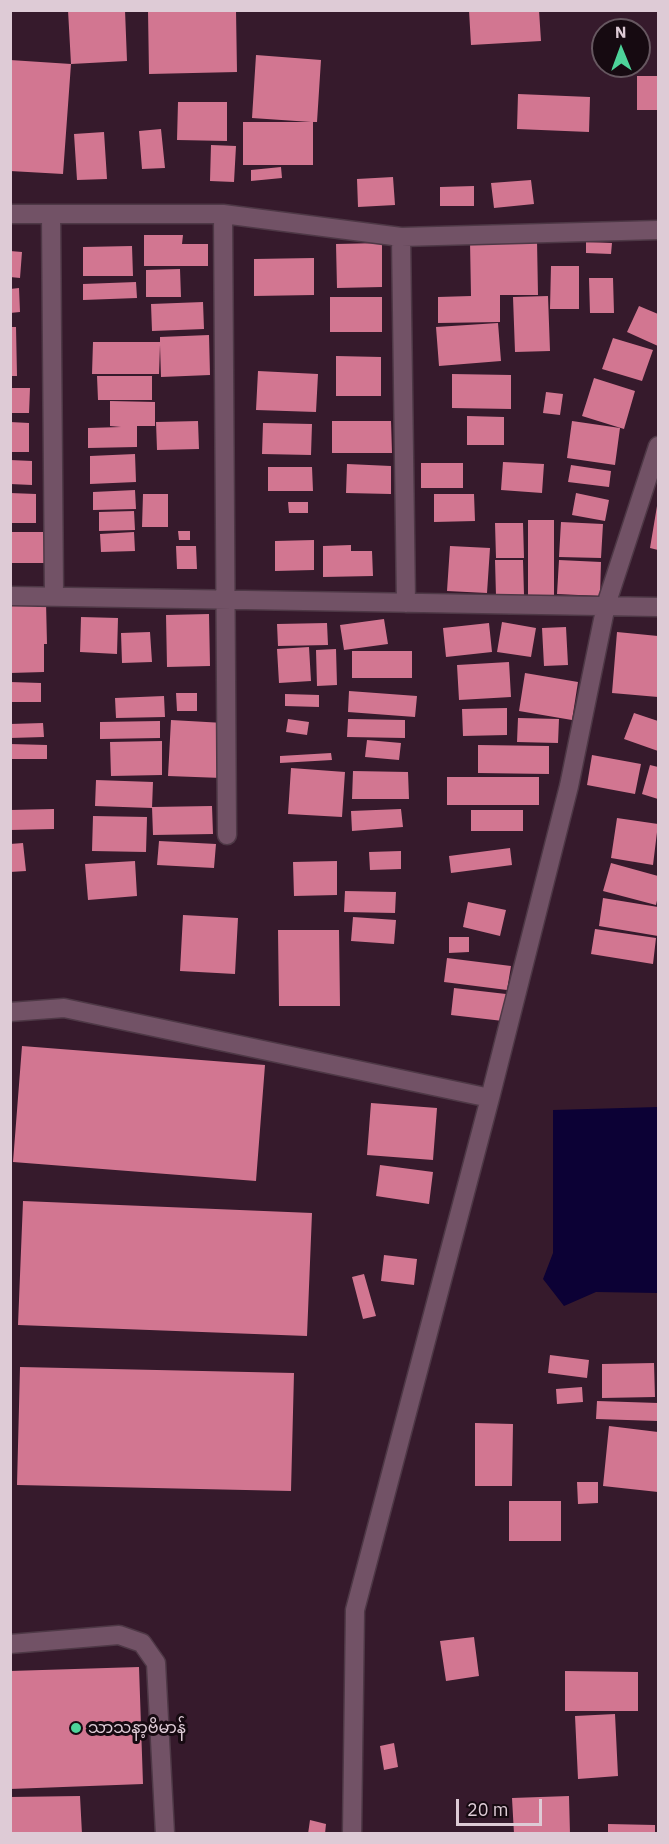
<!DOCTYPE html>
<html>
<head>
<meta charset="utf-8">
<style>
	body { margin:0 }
	#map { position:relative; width:669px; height:1844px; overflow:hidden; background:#361a2c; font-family:"IBM Plex Sans",sans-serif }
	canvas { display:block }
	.frame { position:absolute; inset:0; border:12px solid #decbd6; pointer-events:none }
	.north { position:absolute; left:591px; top:18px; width:60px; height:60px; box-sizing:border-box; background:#160a11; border:2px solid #665760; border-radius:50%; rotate:359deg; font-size:16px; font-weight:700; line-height:24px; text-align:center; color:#decbd6 }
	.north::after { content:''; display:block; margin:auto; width:21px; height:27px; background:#4dd39a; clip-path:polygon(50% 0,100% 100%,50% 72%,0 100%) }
	.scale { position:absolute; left:456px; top:1799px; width:86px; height:27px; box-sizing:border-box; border:3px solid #decbd6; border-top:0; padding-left:8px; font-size:18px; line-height:21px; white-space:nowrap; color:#decbd6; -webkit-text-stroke:4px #160a11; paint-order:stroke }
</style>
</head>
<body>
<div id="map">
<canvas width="669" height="1844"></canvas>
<div class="frame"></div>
<div class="north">N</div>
<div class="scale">20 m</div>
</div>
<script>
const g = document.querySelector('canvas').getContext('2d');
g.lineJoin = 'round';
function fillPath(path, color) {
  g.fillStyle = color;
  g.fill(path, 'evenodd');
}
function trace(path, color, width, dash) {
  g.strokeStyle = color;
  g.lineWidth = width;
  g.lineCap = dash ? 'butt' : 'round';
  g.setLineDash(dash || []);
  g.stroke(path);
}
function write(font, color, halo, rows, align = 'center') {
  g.font = font + ' "IBM Plex Sans","Noto Sans Myanmar",sans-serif';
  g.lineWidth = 6;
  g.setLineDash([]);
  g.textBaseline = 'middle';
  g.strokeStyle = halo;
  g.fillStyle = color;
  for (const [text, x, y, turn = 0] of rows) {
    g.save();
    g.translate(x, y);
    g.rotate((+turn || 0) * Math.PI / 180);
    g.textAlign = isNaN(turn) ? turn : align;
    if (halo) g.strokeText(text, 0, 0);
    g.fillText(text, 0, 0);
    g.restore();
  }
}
const water = new Path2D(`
	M658,1107V1293L596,1292L564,1306L543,1279L553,1253V1110Z`);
const building = new Path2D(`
	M68,10H125L127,61L71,64Z
	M148,10H236L237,72L149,74Z
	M469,10H539L541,41L471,45Z
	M256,55L321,60L317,122H313V165H243V122H311L252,118Z
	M10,60L71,64L63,174L10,171Z
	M637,76H658V110H637Z
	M518,94L590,97L589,132L517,129Z
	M178,102H227V141L177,140Z
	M161,129L165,168L142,169L139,131Z
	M104,132L107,179L77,180L74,134Z
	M211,145L236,146L234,182L210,181Z
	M281,167L282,178L251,181V170Z
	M393,177L395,205L358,207L357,179Z
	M531,180L534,204L494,208L491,183Z
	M474,186V206H440V187Z
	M144,235H183L182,244H208V266H144Z
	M537,240L538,295H500V322L438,323V297L471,296L470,241Z
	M586,242L612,243L611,254L586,253Z
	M382,243V287L337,288L336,244Z
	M132,246L133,276H83V247Z
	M10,251L22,252L20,278L10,277Z
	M314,258V295L254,296V259Z
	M551,266H579V309H550Z
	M180,269L181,297H146V270Z
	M589,278H613L614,313H590Z
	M136,282L137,298L83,300V284Z
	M19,288L20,312L10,313V289Z
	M548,296L550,351L515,352L513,297Z
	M330,297H382V332H330Z
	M203,302L204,329L152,331L151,304Z
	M639,306L658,314V346L627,332Z
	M498,323L501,361L439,366L436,327Z
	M10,327H16L17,376H10Z
	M209,335L210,375L161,377L160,345L159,374H92L93,342H160V337Z
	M613,338L653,350L642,381L602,369Z
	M336,356L381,357V396H336Z
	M258,371L318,374L316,412L256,410Z
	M452,374L511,375V409L452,408Z
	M97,376H152V400H98Z
	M594,378L635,391L624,429L582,416Z
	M10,388H30L29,413H10Z
	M546,392L563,394L560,415L543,413Z
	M110,401L155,402V426H137V447L88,448V428L121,427L110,426Z
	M467,416L504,417V445H467Z
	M198,421L199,449L157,450L156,422Z
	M332,421H391L392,453H332Z
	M572,421L620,428L615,465L567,458Z
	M10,422L29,423V452H10Z
	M263,423L312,424L311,455L262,454Z
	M135,454L136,482L90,484V456Z
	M10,460L32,461V485L10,484Z
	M503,462L544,464L542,493L501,490Z
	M421,463H463V488H421Z
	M347,464L391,466V494L346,493Z
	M571,465L611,471L609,487L568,482Z
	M268,467H312L313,491H268Z
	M135,490L136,509L93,510V492Z
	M10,493L36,494V523H10Z
	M576,493L609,500L605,521L572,515Z
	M143,494H168V527H142Z
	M434,494H474L475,521L434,522Z
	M288,502H308V513H289Z
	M657,506H658V550L650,548Z
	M134,511L135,530L99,531V512Z
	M528,520H554V595H528Z
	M561,522L603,524L601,558L559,557Z
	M495,523H523L524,558H496Z
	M178,531H190V540H179Z
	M10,532H47V563H10Z
	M134,532L135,551L101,552L100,534Z
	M314,540V570L275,571V541Z
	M351,545V551H372L373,576L323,577V546Z
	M176,546H196L197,569H177Z
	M450,546L490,548L487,593L447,591Z
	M495,560H523L524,595L496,596Z
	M559,560L601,562L600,596L557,594Z
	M10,602H46L47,644H44V672L10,673Z
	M209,614L210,666L167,667L166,615Z
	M81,617L118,618L117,654L80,652Z
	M384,619L388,644L344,650L340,625Z
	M502,622L536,628L531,657L497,652Z
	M327,623L328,645L278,646L277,624Z
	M489,623L492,652L446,657L443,628Z
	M566,627L568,665L544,666L542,628Z
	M150,632L152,662L122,663L121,633Z
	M617,632L658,636V697L612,693Z
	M309,647L311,681L279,683L277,649Z
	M336,649L337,685L317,686L316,650Z
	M352,651H412V678H352Z
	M509,662L511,697L459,700L457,665Z
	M525,673L578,682L572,720L519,711Z
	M10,682L41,683V702H10Z
	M349,691L417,696L415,717L348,712Z
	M176,693H197V711H177Z
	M285,694L319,695V707L285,706Z
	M164,696L165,717L116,718L115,698Z
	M507,708V735L463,736L462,709Z
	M634,713L658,721V751L624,739Z
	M518,718L559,719L558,743L517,742Z
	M288,719L309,722L307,735L286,732Z
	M348,719L405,720V738L347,737Z
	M171,720L224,723L222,778L168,776Z
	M160,721V738L100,739V722Z
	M43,723L44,737L10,738V724Z
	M367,740L401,743L399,760L365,757Z
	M162,741V775L111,776L110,742Z
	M10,744L47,745V759H10Z
	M478,745L549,746V774L478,773Z
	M331,753L332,760L280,763V756Z
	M592,755L641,764L635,794L587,785Z
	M650,765L658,767V799L642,794Z
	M291,768L345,772L342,817L288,814Z
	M353,771L408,772L409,799H352Z
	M447,777H539V805H447Z
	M96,780L153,782L152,808L95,806Z
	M212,806L213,834L153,835L152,807Z
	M54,809V829L10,830V810Z
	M401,809L403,827L352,831L351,811Z
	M471,810H523V831H471Z
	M93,816L147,817L146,852L92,851Z
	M617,818L658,824L653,865L611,858Z
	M159,841L216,844L214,868L157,865Z
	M23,843L26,871L10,872V844Z
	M510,848L512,865L451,873L449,856Z
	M401,851V869L370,870L369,852Z
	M135,861L137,896L88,900L85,864Z
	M337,861V895L294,896L293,862Z
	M611,863L658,876V896L656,905L603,891Z
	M345,891L396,892L395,913L344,912Z
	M603,898L658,907V936L599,926Z
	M468,902L506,910L500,936L463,927Z
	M183,915L238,918L235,974L180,971Z
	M353,917L396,920L394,944L351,941Z
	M595,929L656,938L653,964L591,954Z
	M278,930H339L340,1006H279Z
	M449,937H469V952L449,953Z
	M447,958L511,966L507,990L444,982Z
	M454,988L506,994L503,1021L451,1015Z
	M22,1046L265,1065L256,1181L13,1162Z
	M371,1103L437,1108L433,1160L367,1155Z
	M380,1165L433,1172L429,1204L376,1196Z
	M23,1201L312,1213L307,1336L18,1325Z
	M384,1255L417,1259L414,1285L381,1281Z
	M364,1274L376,1316L363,1319L352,1277Z
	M550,1355L589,1360L587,1378L548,1373Z
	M654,1363L655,1397L602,1398V1364Z
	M20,1367L294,1373L291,1491L17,1485Z
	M582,1387L583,1402L557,1404L556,1389Z
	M597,1401L658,1403V1421L596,1419Z
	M475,1423L513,1424L512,1486H475Z
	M609,1426L658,1432V1492L603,1486Z
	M577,1482H598V1503L578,1504Z
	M509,1501H561V1541H509Z
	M474,1637L479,1676L446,1681L440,1641Z
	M139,1667L143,1784L10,1789V1671Z
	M565,1671L638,1672V1711H565Z
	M615,1714L618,1776L578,1779L575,1716Z
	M394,1743L398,1767L384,1770L380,1746Z
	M80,1796L82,1834H10V1797Z
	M569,1796L570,1834H514L512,1798Z
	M310,1820L326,1824L325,1834H308Z
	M608,1824L655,1825V1834H608Z`);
const minor = new Path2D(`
	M10,214H223L401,237L658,230
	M223,214L227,835
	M51,215L54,595
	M401,237L406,603
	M10,596L658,607
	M10,1012L64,1008L490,1098L355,1610L352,1834
	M490,1098L569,786L606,605L658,446
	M10,1644L119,1635L142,1643L156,1663L165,1834`);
const markers = [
	[76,1728,6,"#4dd39a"]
];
const poiNames = [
	["သာသနာ့ဗိမာန်",88,1728]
];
fillPath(water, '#0c0135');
fillPath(building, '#d27691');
trace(minor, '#4e3846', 21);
trace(minor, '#725266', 18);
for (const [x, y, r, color] of markers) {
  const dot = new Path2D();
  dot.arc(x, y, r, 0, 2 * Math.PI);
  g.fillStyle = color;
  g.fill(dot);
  trace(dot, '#160a11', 2);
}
write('16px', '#decbd6', '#160a11', poiNames, 'left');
</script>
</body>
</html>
